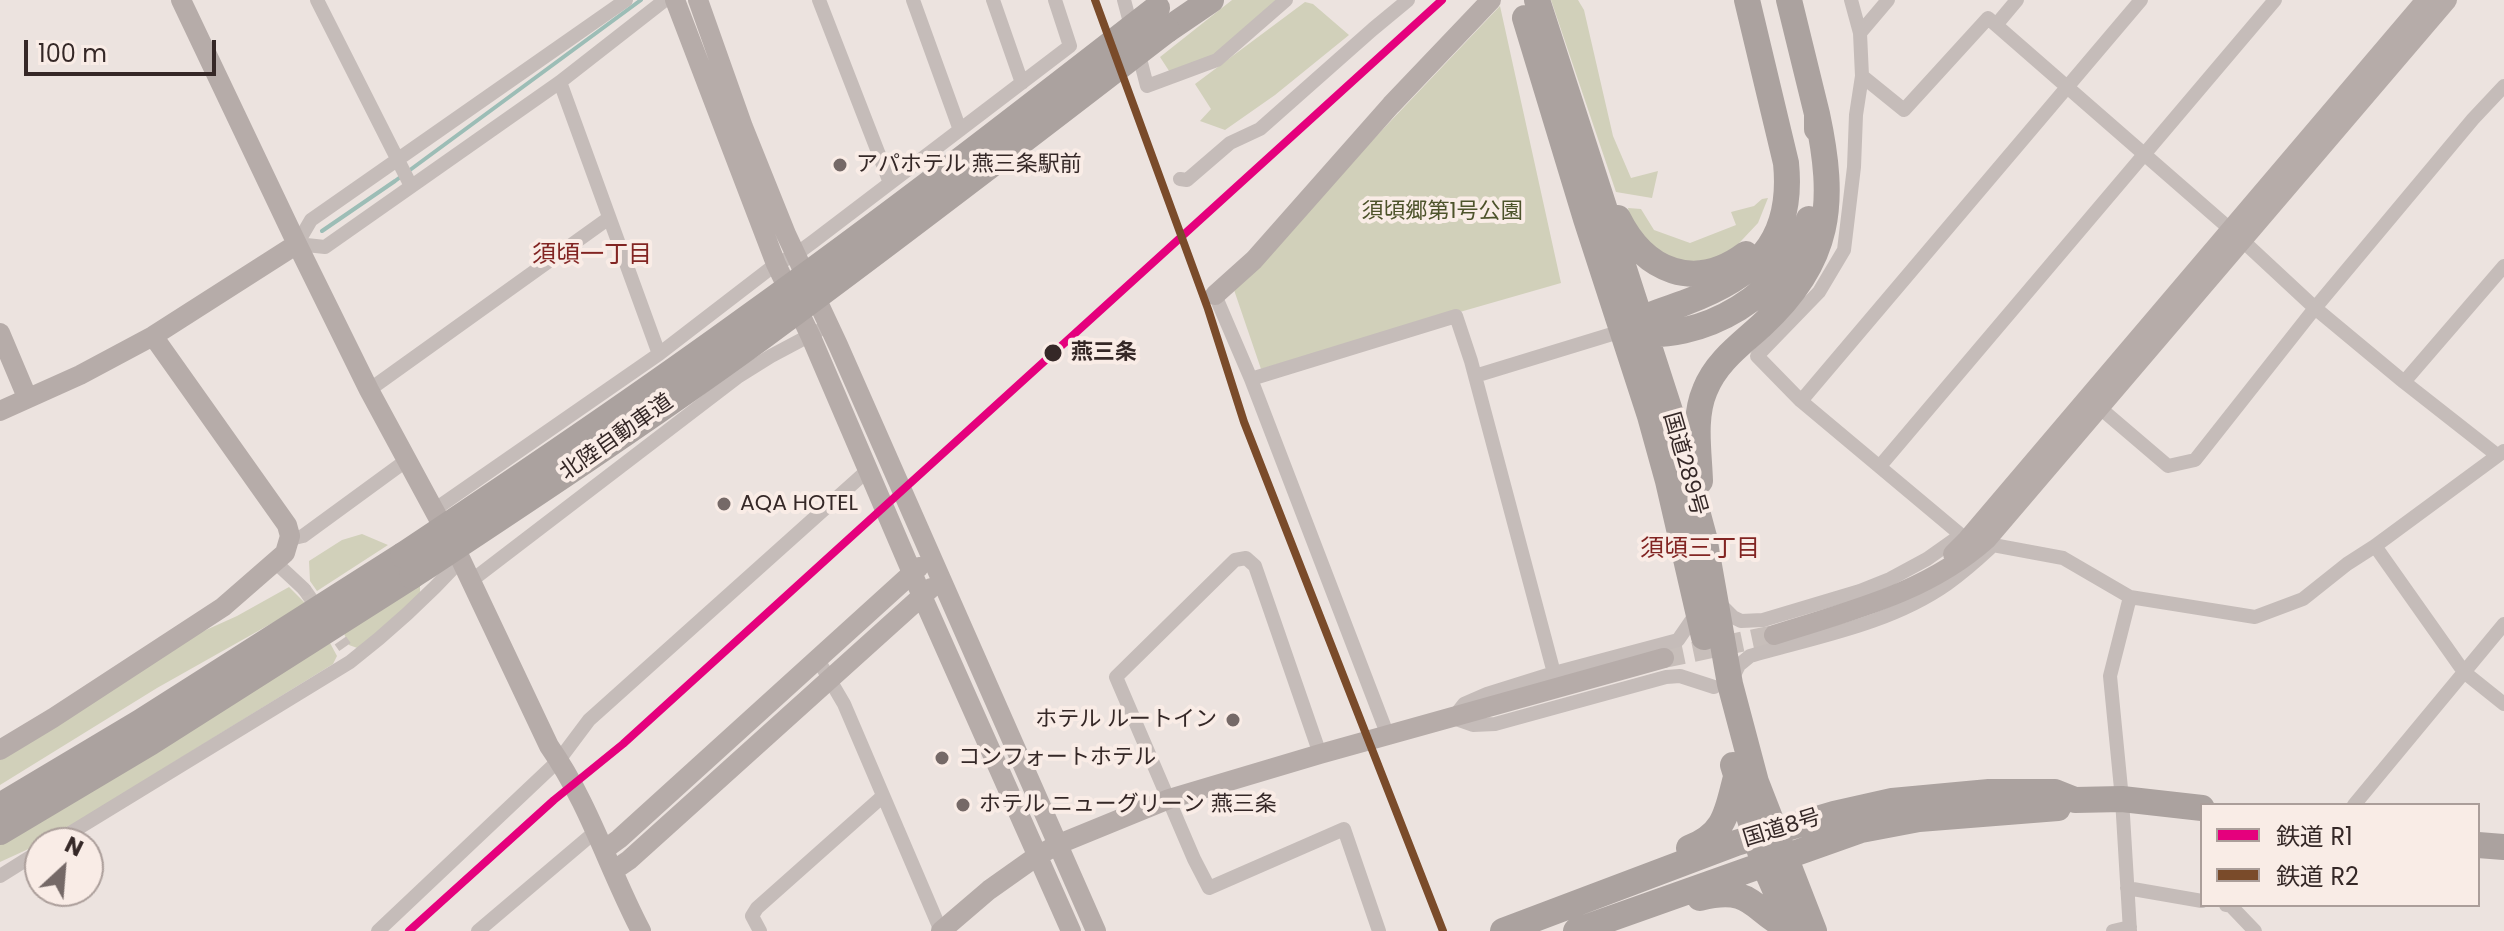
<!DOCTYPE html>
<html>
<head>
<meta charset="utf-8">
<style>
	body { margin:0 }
	#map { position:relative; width:2504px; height:931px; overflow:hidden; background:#ece3df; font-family:Poppins,"Noto Sans JP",sans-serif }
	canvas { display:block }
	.legend { position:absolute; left:2200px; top:803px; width:280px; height:104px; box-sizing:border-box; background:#f9ece6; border:2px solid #ab9e9a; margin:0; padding:10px 14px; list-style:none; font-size:24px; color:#352827 }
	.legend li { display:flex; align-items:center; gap:16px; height:40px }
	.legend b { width:40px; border:2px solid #ab9e9a }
	.north { position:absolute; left:24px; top:827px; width:80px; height:80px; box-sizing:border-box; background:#f9ece6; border:2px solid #ab9e9a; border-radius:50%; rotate:26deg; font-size:22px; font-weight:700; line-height:32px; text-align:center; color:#352827 }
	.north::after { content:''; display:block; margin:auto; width:28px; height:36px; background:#756967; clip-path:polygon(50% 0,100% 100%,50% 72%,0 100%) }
	.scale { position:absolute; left:24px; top:40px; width:192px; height:36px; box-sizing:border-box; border:4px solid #352827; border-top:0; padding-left:10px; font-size:24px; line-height:28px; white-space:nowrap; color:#352827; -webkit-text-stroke:6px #f9ece6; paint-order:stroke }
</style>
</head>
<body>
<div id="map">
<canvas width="2504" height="931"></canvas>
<ul class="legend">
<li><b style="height:10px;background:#e5007d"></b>鉄道 R1</li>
<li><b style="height:10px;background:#7a4b2a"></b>鉄道 R2</li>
</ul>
<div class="north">N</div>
<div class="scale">100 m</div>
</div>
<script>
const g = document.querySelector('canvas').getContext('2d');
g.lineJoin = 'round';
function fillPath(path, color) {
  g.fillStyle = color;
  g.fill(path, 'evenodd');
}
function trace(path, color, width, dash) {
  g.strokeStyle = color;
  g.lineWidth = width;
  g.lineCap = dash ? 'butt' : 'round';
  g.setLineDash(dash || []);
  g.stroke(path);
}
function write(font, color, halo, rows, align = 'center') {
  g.font = font + ' Poppins,"Noto Sans JP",sans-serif';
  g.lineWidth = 8;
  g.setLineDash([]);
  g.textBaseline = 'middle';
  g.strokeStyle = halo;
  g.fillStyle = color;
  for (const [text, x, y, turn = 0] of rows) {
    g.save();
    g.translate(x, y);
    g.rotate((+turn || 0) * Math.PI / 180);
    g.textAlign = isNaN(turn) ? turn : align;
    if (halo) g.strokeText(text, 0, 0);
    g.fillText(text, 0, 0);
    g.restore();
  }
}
const green = new Path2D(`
	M1232,0H1281L1213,58L1173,77L1160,57Z
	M1551,0H1578L1584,10L1613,136L1631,178L1658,171L1652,198L1616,192Z
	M1305,2L1313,4L1349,35L1275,95L1225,130L1200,121L1211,109L1195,84Z
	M1500,6L1561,283L1261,369L1233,287Z
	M1768,198L1758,223L1726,257L1676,264C1654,249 1633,236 1628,208L1641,209L1654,230L1690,243L1736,225L1731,212L1754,206L1762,199Z
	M362,534L388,545L317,591L310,581L309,561L342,540Z
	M420,582V598L360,649L349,645L342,629Z
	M289,587L306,604L157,688L0,785V758L175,644L237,616Z
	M330,643L337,656L333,664L46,841L0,862V843Z`);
const stream = new Path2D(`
	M322,231L395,181L641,0`);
const streetTunnel = new Path2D(`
	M304,589L345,647`);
const secondaryTunnel = new Path2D(`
	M1664,658L1774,635`);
const street = new Path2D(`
	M317,0L411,186
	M626,0L311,220L297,244L325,247L560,82L665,0
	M819,0L890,183
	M913,0L960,130
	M993,0L1022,83
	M1124,0L1132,30
	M1851,0L1860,33L1862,76L1856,115L1854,167L1844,250L1819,292L1757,356L1801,401L1967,540
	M1996,25L2017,0
	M1860,33L1888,0
	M1138,51L1147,86L1217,60L1286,0
	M1862,76L1904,110L1988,18L2230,229L2315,308L2404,382L2497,455
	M560,82L659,354
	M1180,179L1187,180L1230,143L1260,129L1373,29L1408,0
	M1215,295L1251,379L1388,736
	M1475,376L1622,331
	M1251,379L1456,316L1471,361L1554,673
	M2404,382L2504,266
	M369,390L609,218
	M1801,401L2141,0
	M2093,402L2168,466L2195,460L2315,308L2473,119L2504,86
	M1880,466L2275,0
	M434,510L659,354L776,264L795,255L814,241L1070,46L1055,0
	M290,539L303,536L407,460
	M1987,539L1993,545L2063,558L2130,597L2255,617L2303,599L2347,564L2375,546L2504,451
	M2375,546L2464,672L2504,704
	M275,562L304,589
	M471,581L739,376L771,356L818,331
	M1719,603L1733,617L1741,621L1763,620L1860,591L1890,579L1927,559L1961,535
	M1698,611L1678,640L1554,673L1487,694L1464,704L1453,718L1473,725L1495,724L1666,677L1680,676L1714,687
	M817,658L844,704L941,931
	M1731,681L1739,665L1750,656C1816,637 1890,624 1947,584C1962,573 1976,561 1990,548
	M1320,754L1255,566L1246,558L1235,560L1116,677L1194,859L1209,888L1344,829L1379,931
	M2354,805L2504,624
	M54,843L350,662C390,631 426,598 461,560
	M0,876L40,851
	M2127,888L2202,901
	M2226,905L2231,906L2255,931
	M378,931L559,760L589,720L868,470
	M478,931L596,831
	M760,931L752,916L757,908L883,796
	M2113,931L2130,927
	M2130,931L2122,799L2110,676L2130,597`);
const secondary = new Path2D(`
	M181,0L297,244L369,390L461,560L549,746C589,803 609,870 641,931
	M675,0L776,264L811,337L922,596L1071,931
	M698,0L743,127L786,234L838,345L1096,931
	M1215,295L1254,260L1391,105L1491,0
	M0,333L27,397
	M0,411L80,375L153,336L297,244
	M1953,554L1967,540L2426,0
	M1774,635C1849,611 1927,593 1987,539L2447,0
	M0,750L53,718L223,607L285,553L290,536L287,525L153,336
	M604,850L619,839L919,567
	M613,871L629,860L931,588
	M941,931L989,890L1037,856L1059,844L1169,799L1320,754L1664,658`);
const highway = new Path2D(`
	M1537,0L1670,411L1704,537L1730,684L1756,782L1814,931
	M1789,0L1817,114V129
	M1525,18L1586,219L1650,416L1668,481L1704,637
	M1167,30L1211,0
	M1618,218C1645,272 1695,292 1746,254
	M1628,327C1645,315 1665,310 1684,303C1754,277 1794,243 1786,163L1747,0
	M1627,332C1701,346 1790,292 1809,219
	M1700,481C1699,451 1693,418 1705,390C1716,362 1740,345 1761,326C1832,261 1836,203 1817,114
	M1733,765L1764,864L1793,931
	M0,806L139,723L403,555
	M0,832L151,742L412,576
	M2478,845L2504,847
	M1689,848C1726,834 1727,811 1736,777
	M1700,898C1754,884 1752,912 1792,930
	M1503,931L1736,843L1834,814L1892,801L1989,792H2055L2075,800L2122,799L2202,808
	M1576,931L1861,830L1919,819L2058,808`);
const highwayBridge = new Path2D(`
	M403,555C519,478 634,400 747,318C887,218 1022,113 1157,8
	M412,576C530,498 648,420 762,337C899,237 1033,133 1167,30`);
const rail1 = new Path2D(`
	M409,931L554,800L623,744L1442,0`);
const rail2 = new Path2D(`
	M1095,0L1208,309L1244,422L1443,931`);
const markers = [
	[840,165,8,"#756967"],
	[1053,353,10,"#352827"],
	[724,504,8,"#756967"],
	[1233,720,8,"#756967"],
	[942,758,8,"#756967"],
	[963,805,8,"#756967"]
];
const poiNames = [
	["アパホテル 燕三条駅前",856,165],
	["AQA HOTEL",740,504],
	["ホテル ルートイン",1217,720,"right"],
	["コンフォートホテル",958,758],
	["ホテル ニューグリーン 燕三条",979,805]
];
const parkNames = [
	["須頃郷第1号公園",1442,212]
];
const stopNames = [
	["燕三条",1071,353]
];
const streetNames = [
	["北陸自動車道",617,438,-35],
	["国道289号",1684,464,74],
	["国道8号",1782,829,-17]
];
const neighbourhoodNames = [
	["須頃一丁目",592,256],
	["須頃三丁目",1700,550]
];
fillPath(green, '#d1d0ba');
trace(stream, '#9cbdb6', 4);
trace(streetTunnel, '#c7beba', 14, [14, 7]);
trace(secondaryTunnel, '#c7beba', 20, [20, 10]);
trace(street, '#c5bcb9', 14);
trace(secondary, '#b6aca9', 20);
trace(highway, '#aba29f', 26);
trace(highwayBridge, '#aba29f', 26);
trace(rail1, '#e5007d', 8);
trace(rail2, '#7a4b2a', 8);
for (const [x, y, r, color] of markers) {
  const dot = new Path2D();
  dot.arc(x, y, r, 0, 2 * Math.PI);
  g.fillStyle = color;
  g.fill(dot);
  trace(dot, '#f9ece6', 3);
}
write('22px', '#352827', '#f9ece6', poiNames, 'left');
write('22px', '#4d532b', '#f9ece6', parkNames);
write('bold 22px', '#352827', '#f9ece6', stopNames, 'left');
write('22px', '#352827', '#f9ece6', streetNames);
write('24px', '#822422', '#f9ece6', neighbourhoodNames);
</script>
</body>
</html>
